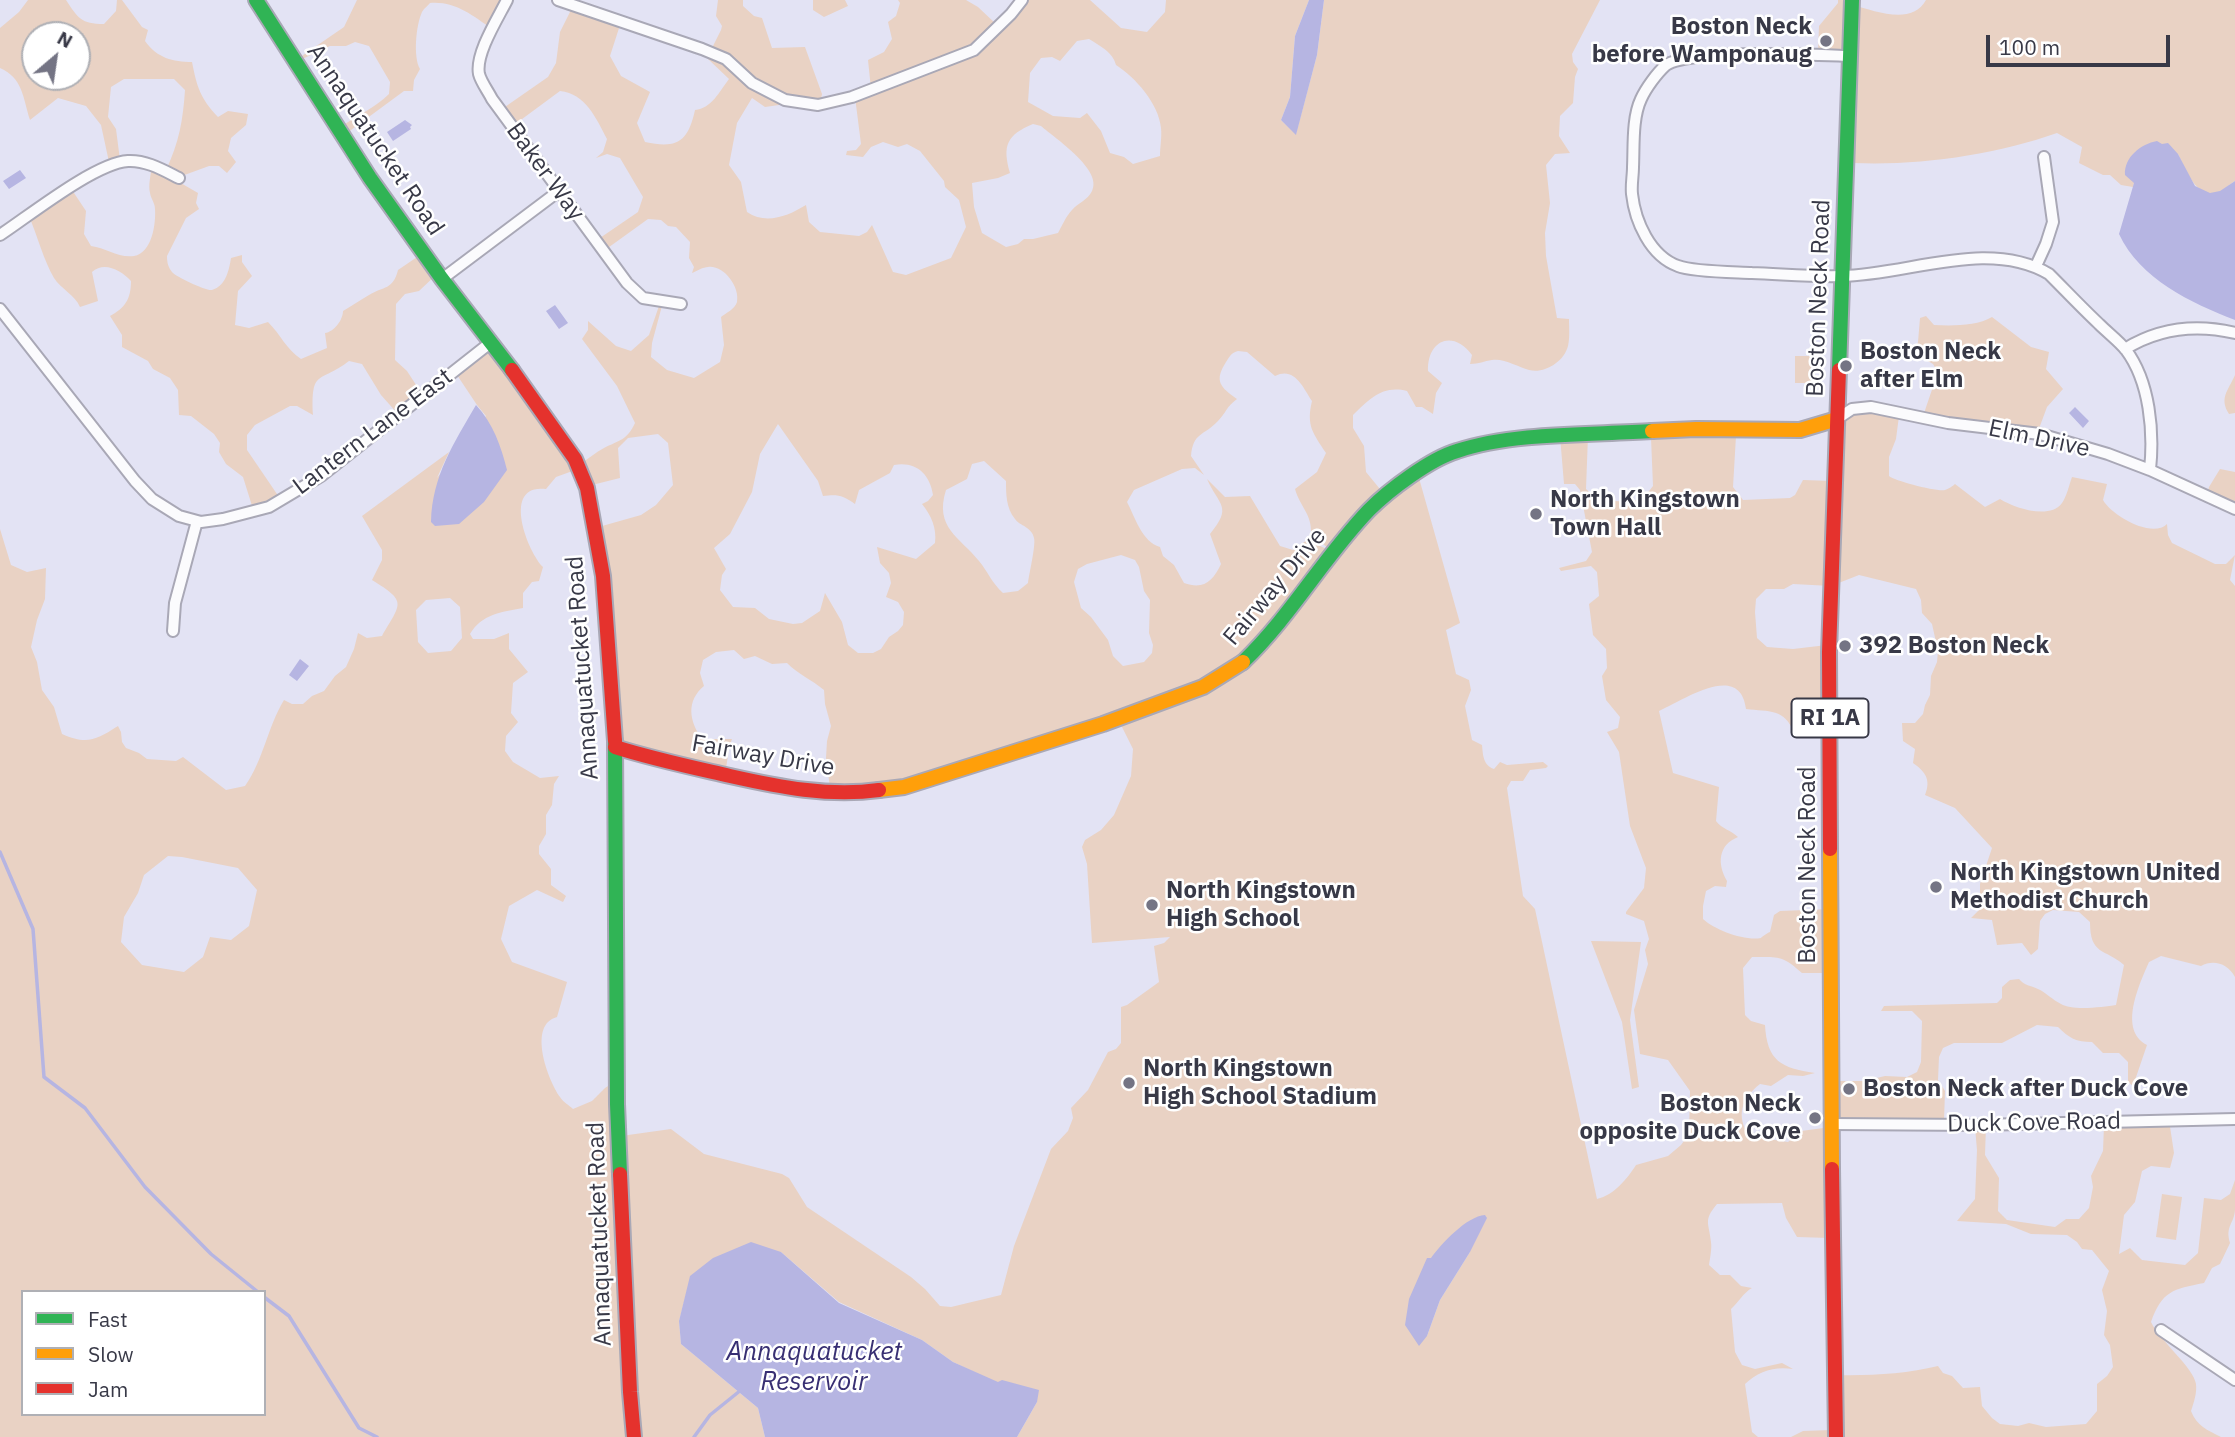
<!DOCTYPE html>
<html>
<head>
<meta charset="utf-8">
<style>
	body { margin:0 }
	#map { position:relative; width:2235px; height:1437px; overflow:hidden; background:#e3e3f4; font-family:"IBM Plex Sans",sans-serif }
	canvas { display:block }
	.legend { position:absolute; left:21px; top:1290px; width:245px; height:126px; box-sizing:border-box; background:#fff; border:2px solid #afb0b5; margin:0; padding:9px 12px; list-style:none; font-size:21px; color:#383947 }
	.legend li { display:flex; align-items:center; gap:14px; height:35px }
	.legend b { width:35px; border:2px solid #afb0b5 }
	.north { position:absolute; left:21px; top:21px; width:70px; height:70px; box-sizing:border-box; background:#fff; border:2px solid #afb0b5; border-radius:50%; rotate:29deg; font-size:19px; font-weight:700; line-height:28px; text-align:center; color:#383947 }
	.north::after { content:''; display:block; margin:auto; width:24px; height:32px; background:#747484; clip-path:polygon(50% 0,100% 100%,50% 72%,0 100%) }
	.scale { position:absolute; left:1986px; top:35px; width:184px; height:32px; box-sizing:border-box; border:4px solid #383947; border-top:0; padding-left:9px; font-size:21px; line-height:24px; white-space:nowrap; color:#383947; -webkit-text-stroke:5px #fff; paint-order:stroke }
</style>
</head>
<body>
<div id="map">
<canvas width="2235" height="1437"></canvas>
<ul class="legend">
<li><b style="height:9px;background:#30b455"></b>Fast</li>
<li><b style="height:9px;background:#ff9f0a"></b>Slow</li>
<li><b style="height:9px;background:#e5322d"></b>Jam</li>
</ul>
<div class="north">N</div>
<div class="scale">100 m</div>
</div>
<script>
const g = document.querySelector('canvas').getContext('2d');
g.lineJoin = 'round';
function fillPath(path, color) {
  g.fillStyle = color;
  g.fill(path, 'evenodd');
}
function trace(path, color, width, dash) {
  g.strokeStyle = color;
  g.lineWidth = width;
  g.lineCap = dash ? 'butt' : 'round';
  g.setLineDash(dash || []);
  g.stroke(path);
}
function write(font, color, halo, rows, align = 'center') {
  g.font = font + ' "IBM Plex Sans",sans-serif';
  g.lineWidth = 5;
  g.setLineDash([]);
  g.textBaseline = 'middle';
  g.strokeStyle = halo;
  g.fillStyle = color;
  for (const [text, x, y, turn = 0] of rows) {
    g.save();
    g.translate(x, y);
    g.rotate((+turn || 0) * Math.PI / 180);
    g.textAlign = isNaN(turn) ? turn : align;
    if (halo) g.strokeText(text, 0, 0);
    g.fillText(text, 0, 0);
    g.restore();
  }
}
const green = new Path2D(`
	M28,0H66C78,18 81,24 104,24L116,11L117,0H122L142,27L148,30L145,41C157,58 173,62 192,62C197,87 200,98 218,117L228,111L248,114L246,125L231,138L228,151L236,162L227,173L219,166H209L179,177V182L198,193L196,203L199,209L186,218L167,256C167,262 168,267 172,272C176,277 206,291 212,290C226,286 229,270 231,258L242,255V262L252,276L238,291L235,325L249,328L268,322C281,335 286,349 301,359L327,348L325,333C334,332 343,320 343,311C352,306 360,300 369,295C384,286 393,290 398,270L423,253L438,273L419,291L405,294L396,304L395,360L407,371L422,394L397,413L381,395L362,364L349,361C319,384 311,368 313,415L297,406H290L255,425L247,435V450L279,497L253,509L243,477L226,464L219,452L220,443L214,434L191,416L179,415L178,390L170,378L153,369L148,361L122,347V335L110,316C125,308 131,299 131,281C121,270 104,261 92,272L98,301L80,307C75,295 61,289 54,278C44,261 37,235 29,216L72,190L86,211L84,234L91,246C106,248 118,258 134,256C152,253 156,224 155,209C155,203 151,199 150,193C148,185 151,174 152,165L166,170C179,143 183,120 185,90L174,79H124L111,87L108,117L116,129L120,160L109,162L101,125L86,106L58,98L30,120C23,98 23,78 0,68V28L19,12ZM35,35H77V77H35Z
	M357,0H506L492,29C472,15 455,1 430,3C428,6 424,8 422,12C416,25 413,57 420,69L414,80L413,91H404L347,133L339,128C356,116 375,108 389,94L390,82L369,46L355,42L346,46H330L298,61L296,60L344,27Z
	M718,0H743V6L754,16L762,18L772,48L805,47L822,94L821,99L765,107L752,98L737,123L729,165L741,182L747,212C766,225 788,216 806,205L809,222L820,232L859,236L867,232L872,225L893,272L906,275L951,258L966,227L959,200L945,187L944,181L920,151L907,144L898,147L883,142L871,147L863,157L846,155L847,151L856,150L861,144L855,97L871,89L868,60L884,52L892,39L888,22L896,16L900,3L898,0H966L978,7L996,24L1020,0H1090L1121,28L1147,32L1165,12L1166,0H1309L1295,36L1290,97L1281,120L1296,134L1317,55L1324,0H1600L1572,54L1573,62L1578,69L1575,77L1573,103L1560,116L1559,136L1570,153L1555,154L1546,165L1550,203L1545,233L1546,256L1557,318L1569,319C1569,327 1570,338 1568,346C1564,362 1544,374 1529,370C1518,367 1504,358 1492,360C1484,361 1479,364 1470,364L1472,355C1453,329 1427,340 1428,371L1442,383L1436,393L1433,414L1422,407H1416L1407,391C1382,385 1370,399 1353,415V428L1364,446L1366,472L1384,494L1417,471L1460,623L1446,630L1456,674L1469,680L1471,690L1465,706L1472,740L1482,745C1483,755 1483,765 1494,769L1500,762L1507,765L1543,762L1548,766L1546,768L1530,770L1523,781H1511L1507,788L1523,896L1535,909L1597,1199C1614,1195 1627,1179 1636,1165L1668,1156L1681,1145L1689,1134L1690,1091L1668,1060L1640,1054L1634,1010L1648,964L1645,950L1649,939L1644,921L1626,914V912L1644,888L1646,868L1630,826L1619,752L1607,732L1618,728L1620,717L1606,700L1602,676L1607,668L1606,649L1593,635L1589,604L1599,596L1597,572L1591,566L1561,571L1559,568L1586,561L1592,552L1580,490L1575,484H1564L1560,436H1588L1586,489C1602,505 1620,501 1642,500L1653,486L1651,438L1653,434L1736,436L1733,487L1743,500L1790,498L1795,495L1803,480L1832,481L1839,408L1899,416L1896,439L1889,457V476C1895,481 1937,492 1945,490C1948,489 1953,486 1955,484L1985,507L2000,499C2014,508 2050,520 2062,503C2067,496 2069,485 2072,477L2107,484L2103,500C2111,515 2152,539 2167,524L2168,535L2172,543L2215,564H2226L2235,555L2230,580L2235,586V977C2228,964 2214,959 2201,966L2161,956L2149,962C2139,985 2118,1030 2147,1045L2133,1086L2128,1082V1062L2119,1053H2103L2092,1042C2076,1042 2069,1038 2058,1027L2037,1025L2002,1043H1954L1943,1048L1939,1057L1938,1080L1945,1091L1944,1121L1837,1123L1834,1081H1864L1885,1076L1907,1077L1917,1072L1921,1062L1922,1021L1912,1011H1881L1884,1006L1997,1003L2002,998V987L2010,980L2019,979C2025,986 2030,985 2038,989C2045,992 2053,1000 2061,1004C2072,1011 2103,1007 2116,1005L2124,965C2105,948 2090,956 2090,922L2079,912L2053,910L2045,914L2040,921L2038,949L2031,955L2022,943L1997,945L1992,920L1971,918L1980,909V884L1992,848L1955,808L1925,795C1931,780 1926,772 1913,763L1915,749L1903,741L1902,723H1915L1923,714L1925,705L1930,695L1931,676L1937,662L1938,651L1932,624L1922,613L1921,600L1916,589L1859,575L1831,586L1793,584L1784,589H1766L1756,599L1755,612L1757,638L1767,647L1793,649L1827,645L1828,733H1794C1785,708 1769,712 1746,709C1740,661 1684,700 1659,711L1673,773L1719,787L1716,821C1722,829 1731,830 1738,837C1718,845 1717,864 1727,881L1726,887L1715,886L1706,891L1703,906V919C1715,930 1744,941 1761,938C1761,937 1769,932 1770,932L1774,915L1780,911L1831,909V973H1802C1782,955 1779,957 1752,957L1743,968L1745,1015L1751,1021L1765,1025C1767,1061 1781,1068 1815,1073L1803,1076L1788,1075L1771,1086L1760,1084C1741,1099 1736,1116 1749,1136L1788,1142L1801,1131L1831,1127L1830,1238L1797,1237L1786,1218L1782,1203L1717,1204C1703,1221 1709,1222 1711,1242C1712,1249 1710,1258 1709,1265L1720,1275H1730L1741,1286L1752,1288C1744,1292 1738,1303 1731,1309L1735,1352L1742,1365L1755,1369L1782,1363L1793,1369C1775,1366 1758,1371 1745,1384L1752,1432L1758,1437H1017L1037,1402L953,1362L922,1340L839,1302L781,1252L691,1276L679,1321L681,1344L758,1408L765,1437H0V529L11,565L27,572L46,568L45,599L37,620L31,647L37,662L42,690L54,707L62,734C87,745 96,740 118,726L121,732L122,742L126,748L139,753L147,759L176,761L183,757L226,790L245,786C264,759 267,728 284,700L292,704H303L312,696L324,691L335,676L346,667L354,649L358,633L367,638L382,636C401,603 408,602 372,580L382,560V550L362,516L449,452L437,478L486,416L477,405L455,372L486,344L580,464C588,459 596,452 604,448C620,440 627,440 635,423L617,386L582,339L588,330V321L616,346L631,351L649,335L660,303L663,302L652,343L651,357L667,370L694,378L720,362L724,345L721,317C726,313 735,309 737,302C740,287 724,265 708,267C703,267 697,271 692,273L694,267L689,258L690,242L676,227L668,226L661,220L648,219L605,250L597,240L638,212L643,197L620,158L607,154L596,158L603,152L607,139C596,118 586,94 560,91L514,125L502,109L548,77L556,63L560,32L573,6L621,22L610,56L621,76L650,92L637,123L645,142C677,149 688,142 695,110C712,108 719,92 729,79L707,58L721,30L722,26L716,16ZM1089,39C1100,46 1113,52 1116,65C1135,77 1159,104 1161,128C1162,137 1160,147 1160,156L1133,164L1124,157L1110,153L1101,131L1087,113L1080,118L1053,116L1028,102L1030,73L1041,58L1052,57L1060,61L1077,41ZM1033,124L1041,126C1056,139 1103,170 1092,191C1088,200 1078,203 1072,210C1066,216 1062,226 1058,233L1033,239H1024L1018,244L1006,247L982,233L974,207L972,183L998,178L1010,173C1002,145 1007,135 1033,124ZM1238,351L1247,352L1275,376C1294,366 1303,387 1312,401C1306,426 1313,433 1326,453L1317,472L1295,489C1300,507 1312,514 1311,533L1331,551L1307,540L1293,550L1280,546L1250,496L1225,497L1207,479C1219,506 1233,506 1210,534L1221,564C1213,581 1204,590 1184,583L1174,565L1163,556L1160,547C1142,542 1135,517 1127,502L1134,490L1182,469L1195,468L1204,475L1191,456C1193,432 1204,436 1218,421C1226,413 1226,407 1237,399C1220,387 1214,381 1226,362C1230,356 1231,353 1238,351ZM778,424L818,481L823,496C837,494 843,495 855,504L859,490L890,473L894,465C916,461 930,474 933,495L928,501L922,504C931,515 937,528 935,543L916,559L877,547L880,563L889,573L891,583L886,597L898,602L904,612L903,625L898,631L889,637L881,649L873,653H858L848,645L842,622L825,593L820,611L802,623L793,624L769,619L755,608L733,607L720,590L722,575L726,569L714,548L730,534L752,492L760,454ZM658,434L668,443L673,485L656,505L641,515L595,528L617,748L726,769L729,748L732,739H702C689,721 686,701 704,686L700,673L703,660L716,652L734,650L744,659L755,656L772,664L787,663C798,674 812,680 824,690L825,704L831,726L827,741L826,758L830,788L905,786L1119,721L1133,749L1131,776L1114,815L1101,830L1085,840L1082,847L1087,864L1092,943L1170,937L1164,943L1154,946L1159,982L1127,1005L1121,1007V1043L1116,1049L1108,1052L1088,1090L1071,1108L1073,1118L1068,1131L1051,1149L1014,1246L1001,1295L951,1307L940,1306L925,1289L911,1277L807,1207L789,1178L782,1174L704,1154L671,1129L621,1136L617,1080L605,1088L592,1101L573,1109C569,1105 563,1102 560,1097C548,1080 527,1025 557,1017L567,982L512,962L501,939L509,906L537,890L563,902L566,896L551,885V869L539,854V846L546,834V815L552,805L554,784L559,776L540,778L513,762L505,751L506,736L518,722L511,713L513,683L528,672L509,649V633L494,639H473L470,634C482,614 501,612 523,608V593L532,582L539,581L543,567C527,551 501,483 546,489L556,477L578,469L588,486L620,478L618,448L628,438ZM984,461L1006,481C1006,494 1006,508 1015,519C1020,526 1032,527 1034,538C1036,545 1029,574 1028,583L1018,591L1003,593C992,583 988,572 979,561C960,537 934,528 946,490L967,479L972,464ZM1121,555L1135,560L1139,567L1144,591L1150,600L1149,633L1153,645L1152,653L1144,662L1123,666L1113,656L1108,640L1091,617L1081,608L1074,582L1078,569L1087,564ZM450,598L460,607L462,638L451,651L428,653L418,642L416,610L426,600ZM168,856L182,857L238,868L257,890L249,926L231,940L210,937L203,957L184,972L142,965L121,942L124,917L138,893L144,875ZM1470,1252L1440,1300L1427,1336L1431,1259ZM23,1292H264V1414H23Z
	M813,0H845L848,6L824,17L813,10Z
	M1838,0H1853V5C1875,11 1912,26 1926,0H2235V181C2230,184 2225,189 2221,191C2197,202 2186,170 2178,154L2134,183L2133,187L2121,185L2110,175H2103L2079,163L2082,147L2057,133C1995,155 1918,166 1853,163L1850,57L1818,53L1819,26L1838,3Z
	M1926,316L1934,325C1952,326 1977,326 1992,317L2031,347L2049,352L2046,369L2063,389L2047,407L2037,434L1922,419L1938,372L1933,364L1914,353L1918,342L1920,318Z
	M1795,356H1811V383H1795Z
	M2235,375V413L2229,414C2219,398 2228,391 2235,375Z
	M2220,469L2235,472V514L2206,497L2209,487Z
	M1591,941L1641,942L1630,1020L1639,1087L1632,1089L1622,1022Z
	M2169,1120L2174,1153L2170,1168L2151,1166L2142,1171L2135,1202L2124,1215L2119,1254L2130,1248L2142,1260L2185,1265L2198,1253L2204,1198L2221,1200L2230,1194L2235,1180C2235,1190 2235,1200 2235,1210C2234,1224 2225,1226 2230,1243L2220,1264L2212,1268L2204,1283C2173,1289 2162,1291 2151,1322C2160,1341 2194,1368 2196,1384C2197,1393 2194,1402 2191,1411C2197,1426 2207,1430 2221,1437H1791L1803,1431L1832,1430L1835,1375C1867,1376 1906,1374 1938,1366L1943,1373L1952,1376L1963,1388L1980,1387L1982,1406L1992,1418L2000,1424L2018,1426L2029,1423L2046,1427L2086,1424L2097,1411V1384L2107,1376L2113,1367L2110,1345L2104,1335L2107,1311L2102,1290L2109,1271L2092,1250L2082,1249L2077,1242L2067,1235L2031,1234L2006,1224L1957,1221L1975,1199L1977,1150L1975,1127L1986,1125L1985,1155L1999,1178L1998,1211L2007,1220L2055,1227L2066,1219H2079L2089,1208L2093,1187L2091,1176L2103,1151L2104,1125Z
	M2162,1194L2182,1197L2176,1240L2156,1237Z`);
const water = new Path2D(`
	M1309,0H1324L1317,55L1296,135L1281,120L1290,97L1295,36Z
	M405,120L412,125L410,127L411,129L393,141L387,132Z
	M2157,141L2162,144L2168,143L2178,154L2195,186L2210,193L2220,191L2235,181V320C2191,303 2140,279 2119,234L2134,183L2125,175C2124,157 2141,144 2157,141Z
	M20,170L26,178L9,189L3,181Z
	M555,305L568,323L559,329L546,311Z
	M476,405C493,423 501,446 507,470L484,502L459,524L435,526L431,522C432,476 454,443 476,405Z
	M2075,407L2089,421L2083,428L2069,413Z
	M300,659L309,666L297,681L289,675Z
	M1485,1215L1487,1218L1470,1252L1440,1300L1427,1336L1419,1346L1405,1325L1409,1299L1427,1258H1431C1441,1244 1467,1216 1485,1215Z
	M751,1242L781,1252L839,1303L922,1340L953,1362L998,1382L1002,1380L1039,1390L1037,1402L1017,1437H765L758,1408L681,1344L679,1321L690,1276L713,1258Z`);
const stream = new Path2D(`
	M0,852L33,929L44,1077L85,1108L145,1187L211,1254L258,1292
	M264,1297L289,1316L359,1428L377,1437
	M694,1437L710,1415L741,1390`);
const street = new Path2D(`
	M507,0C498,18 475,54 479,74C481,82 488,91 492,99L627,283L643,298L681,304
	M558,0L702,49L726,59L752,83L785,100L818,105L852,97L974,50L1011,14L1022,0
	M1850,56C1816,55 1690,49 1666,65C1657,73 1646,88 1641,99C1632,118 1634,146 1633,167C1633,176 1631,185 1632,194C1635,221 1650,256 1678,266C1693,272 1734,272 1752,273C1782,274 1812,277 1842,276C1908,275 1988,238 2049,274C2066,291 2082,308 2099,324C2108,333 2119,341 2126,350C2150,382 2154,432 2150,470
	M0,235C29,216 95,163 128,161C146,160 163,170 179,178
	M2036,266L2046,244L2053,222L2044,157
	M442,279L559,191
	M0,309L135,481L152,499L179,516L201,522L223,519L269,507L321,476L490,343
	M2125,349C2159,328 2197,324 2235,333
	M1837,419L1852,409L1871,407L1948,423L2040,434L2108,454L2150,470L2235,509
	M173,631L175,603L197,521
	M1832,1124L1978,1125L2235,1119
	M2161,1330L2235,1380`);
const fast = new Path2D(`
	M256,0L370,178L442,279L512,370
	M1839,370L1852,0
	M1243,662C1291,616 1323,558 1369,510C1389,490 1430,459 1457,451C1514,432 1592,435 1652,431
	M615,741L617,1104L620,1174`);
const slow = new Path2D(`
	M1652,431L1696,429L1800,430L1837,419
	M879,790L904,787L1103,724L1203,687L1243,662
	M1830,849L1832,1169`);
const jam = new Path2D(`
	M512,370L575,459L587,488L603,576L615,741
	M615,747C653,759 691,767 730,776C779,787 829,797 879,790
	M1830,849L1829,652L1839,370
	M1832,1169L1836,1437
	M620,1174L630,1392L634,1437`);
const markers = [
	[1826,41,7,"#747484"],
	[1846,366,7,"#747484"],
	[1536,514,7,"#747484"],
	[1845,646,7,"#747484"],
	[1936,887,7,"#747484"],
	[1152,905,7,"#747484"],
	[1129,1083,7,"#747484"],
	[1849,1089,7,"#747484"],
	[1815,1118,7,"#747484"]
];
const shields = [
	[1830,718,77]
];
const shieldNames = [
	["RI 1A",1830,718]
];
const poiNames = [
	["Boston Neck",1812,27,"right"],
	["before Wamponaug",1812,55,"right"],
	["Boston Neck",1860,352],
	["after Elm",1860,380],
	["North Kingstown",1550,500],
	["Town Hall",1550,528],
	["392 Boston Neck",1859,646],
	["North Kingstown United",1950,873],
	["Methodist Church",1950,901],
	["North Kingstown",1166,891],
	["High School",1166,919],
	["North Kingstown",1143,1069],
	["High School Stadium",1143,1097],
	["Boston Neck after Duck Cove",1863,1089],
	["Boston Neck",1801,1104,"right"],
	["opposite Duck Cove",1801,1132,"right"]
];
const streetNames = [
	["Annaquatucket Road",375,140,56],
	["Baker Way",545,172,54],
	["Boston Neck Road",1819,298,-88],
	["Lantern Lane East",373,432,-37],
	["Elm Drive",2039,439,12],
	["Fairway Drive",1275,587,-50],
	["Annaquatucket Road",583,668,-94],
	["Fairway Drive",763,756,10],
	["Boston Neck Road",1808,865,-90],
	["Duck Cove Road",2034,1123,-1],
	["Annaquatucket Road",600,1234,-92]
];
const waterNames = [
	["Annaquatucket",814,1352],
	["Reservoir",814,1382]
];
fillPath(green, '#e9d2c4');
fillPath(water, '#b6b5e2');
trace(stream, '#b6b5e2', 3.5);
trace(street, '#a9a8b6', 14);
trace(fast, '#a9a8b6', 18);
trace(slow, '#a9a8b6', 18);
trace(jam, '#a9a8b6', 18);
trace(street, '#fbfbfd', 10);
trace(fast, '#30b455', 14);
trace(slow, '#ff9f0a', 14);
trace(jam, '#e5322d', 14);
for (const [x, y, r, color] of markers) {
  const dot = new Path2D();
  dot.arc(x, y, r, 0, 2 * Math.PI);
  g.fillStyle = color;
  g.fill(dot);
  trace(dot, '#fff', 2.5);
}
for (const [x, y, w] of shields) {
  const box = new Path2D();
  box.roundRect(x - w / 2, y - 19.5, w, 39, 5);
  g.fillStyle = '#fff';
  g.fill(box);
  trace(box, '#383947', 2);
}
write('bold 23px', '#383947', null, shieldNames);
write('bold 24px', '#383947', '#fff', poiNames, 'left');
write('24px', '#383947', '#fff', streetNames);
write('italic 26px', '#382f73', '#fff', waterNames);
</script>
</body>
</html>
